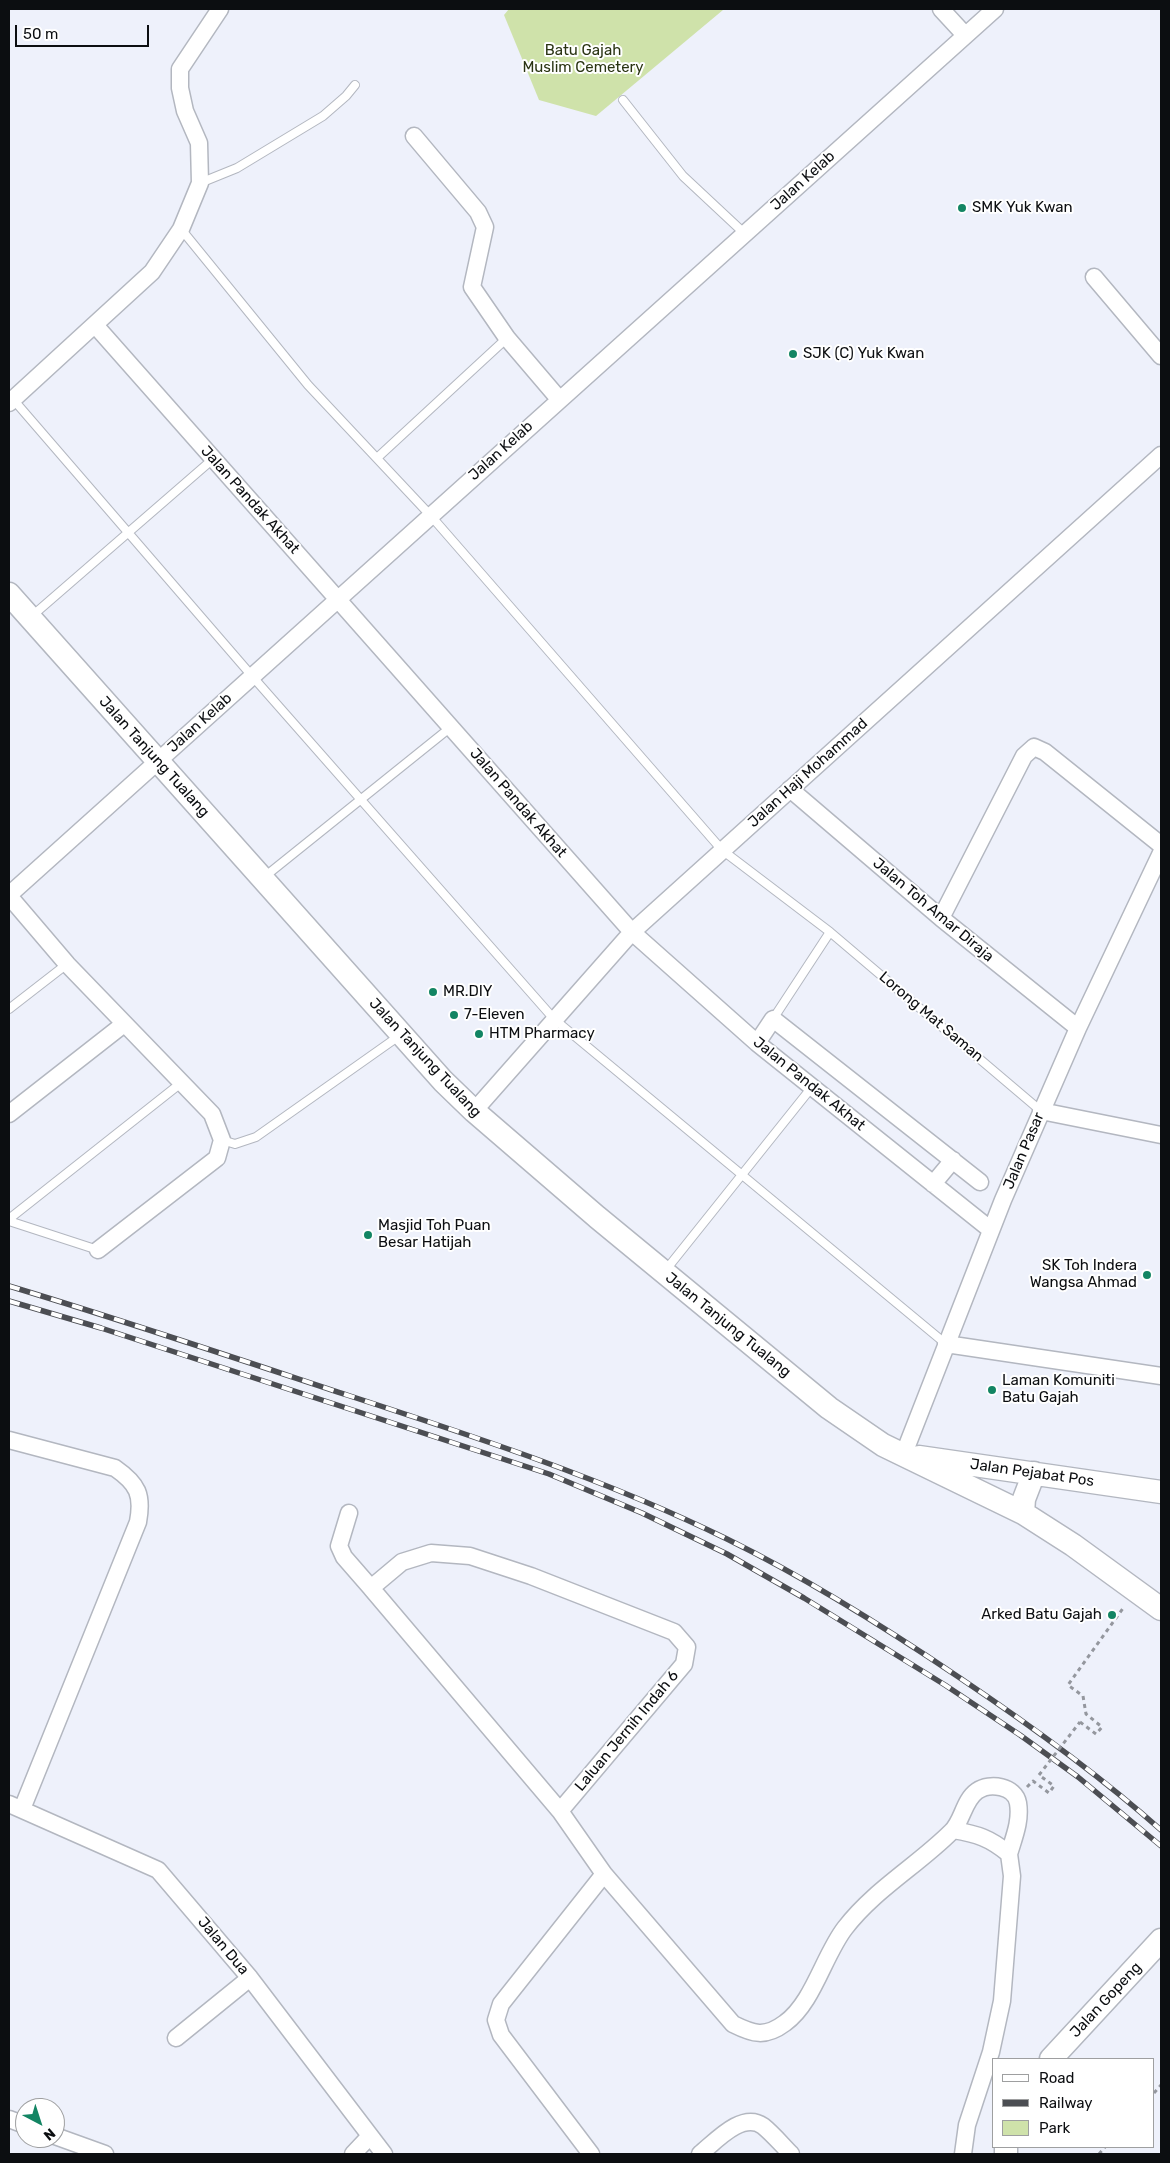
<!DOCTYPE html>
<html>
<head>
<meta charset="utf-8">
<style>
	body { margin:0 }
	#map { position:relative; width:1170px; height:2163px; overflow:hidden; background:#eef1fb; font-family:Rubik,sans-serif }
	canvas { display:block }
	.frame { position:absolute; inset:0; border:10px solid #0c0e11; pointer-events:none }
	.legend { position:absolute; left:992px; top:2058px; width:162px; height:90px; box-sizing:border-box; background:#fff; border:1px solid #9e9fa0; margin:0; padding:6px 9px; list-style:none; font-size:15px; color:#0c0e11 }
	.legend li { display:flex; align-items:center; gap:10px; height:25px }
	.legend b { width:25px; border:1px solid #9e9fa0 }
	.north { position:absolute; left:15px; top:2098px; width:50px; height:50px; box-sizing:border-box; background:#fff; border:1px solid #9e9fa0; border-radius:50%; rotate:140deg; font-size:14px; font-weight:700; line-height:20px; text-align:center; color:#0c0e11 }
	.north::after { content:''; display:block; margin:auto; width:18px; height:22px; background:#138563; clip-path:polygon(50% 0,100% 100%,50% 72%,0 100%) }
	.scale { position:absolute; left:15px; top:25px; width:134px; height:22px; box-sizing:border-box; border:2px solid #0c0e11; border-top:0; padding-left:6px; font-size:15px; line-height:18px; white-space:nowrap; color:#0c0e11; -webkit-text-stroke:4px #fff; paint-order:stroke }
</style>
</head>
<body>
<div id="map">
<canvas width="1170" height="2163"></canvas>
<div class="frame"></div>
<ul class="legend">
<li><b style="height:6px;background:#fff"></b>Road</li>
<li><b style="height:6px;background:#4c4e53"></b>Railway</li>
<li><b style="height:14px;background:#cfe2aa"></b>Park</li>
</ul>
<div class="north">N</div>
<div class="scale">50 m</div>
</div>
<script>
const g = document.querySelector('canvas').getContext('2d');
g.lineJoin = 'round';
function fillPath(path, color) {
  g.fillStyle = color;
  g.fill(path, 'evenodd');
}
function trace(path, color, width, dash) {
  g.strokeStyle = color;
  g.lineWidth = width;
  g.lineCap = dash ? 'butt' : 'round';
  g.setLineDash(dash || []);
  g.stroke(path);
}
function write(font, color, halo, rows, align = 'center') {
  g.font = font + ' Rubik,sans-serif';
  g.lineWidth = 4;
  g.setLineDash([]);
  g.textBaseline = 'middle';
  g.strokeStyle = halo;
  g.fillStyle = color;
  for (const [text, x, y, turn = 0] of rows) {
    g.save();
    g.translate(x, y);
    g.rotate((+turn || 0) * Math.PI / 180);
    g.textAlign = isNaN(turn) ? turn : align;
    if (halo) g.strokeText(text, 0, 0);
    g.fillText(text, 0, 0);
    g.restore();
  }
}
const green = new Path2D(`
	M509,9H723V10L596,116L539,100L504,15Z`);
const path = new Path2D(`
	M1080,1722L1096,1734L1102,1727L1086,1714L1083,1696L1068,1685L1124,1607
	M1027,1787L1033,1781L1049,1793L1054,1786L1039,1775
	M1154,2093L1161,2085
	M1099,2154L1105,2147`);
const lane = new Path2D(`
	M623,100L683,176L744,233
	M200,183L237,168L323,116L346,96L355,85
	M181,229L308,385L431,516L722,850L830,932L1041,1111
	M12,398L252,676L554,1019L946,1344
	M377,458L507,338
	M32,616L213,459
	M263,878L451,727
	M9,1009L67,964
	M773,1019L830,932
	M222,1140L235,1144L256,1137L399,1036
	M9,1219L181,1083
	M9,1221L98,1250
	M665,1271L812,1087`);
const street = new Path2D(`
	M941,9L965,35
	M414,136L478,212L485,227L472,287L507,338L559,399
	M1094,277L1161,356
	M95,325L632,932L757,1043L991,1230
	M9,403L152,272L181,229L200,183L199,143L185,111L180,88V69L220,9
	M790,789L941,918L1078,1028
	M9,895L995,9
	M9,896L67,964L212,1114L222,1140L217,1158L98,1250
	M941,918L1024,756L1034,747L1045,752L1161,845
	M757,1043L773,1019L980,1182
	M474,1111L632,932L1161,455
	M1041,1111L1161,1135
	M9,1114L124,1024
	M933,1184L953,1160
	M946,1344L1161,1376
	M9,1440L115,1468C138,1484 143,1495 138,1522L22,1809
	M903,1456L1003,1200L1078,1028L1161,853
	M349,1513L339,1546L344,1557L371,1588
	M9,1804L158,1870L250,1978L384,2154
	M560,1811L684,1664L687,1647L674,1632L531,1576L470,1556L431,1553L402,1562L371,1588L560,1811L604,1874L733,2024C753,2034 765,2038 785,2023C813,2003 824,1955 845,1928C874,1890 918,1865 951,1832C963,1821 963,1801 977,1791C990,1782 1015,1786 1018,1803C1021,1821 1014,1837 1009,1854
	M953,1830C977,1834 990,1838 1009,1854L1012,1876L1002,2001L991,2052L967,2125L963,2154
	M176,2038L250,1978
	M9,2119L25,2125
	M55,2136L105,2154
	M353,2154L370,2136
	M591,2154L501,2035L496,2020L501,2004L604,1874
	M700,2154C715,2142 742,2111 763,2126C773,2134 782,2145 791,2154`);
const secondary = new Path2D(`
	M9,594L443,1081L474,1111L597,1217L829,1408L883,1445L1023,1513L1073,1545L1161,1609
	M919,1457L1161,1492
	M1023,1513L1024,1499L1034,1473
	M1051,2059L1161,1940
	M1006,2154V2147`);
const rail = new Path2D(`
	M9,1286C122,1320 235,1358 347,1395C476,1437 605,1479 727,1539C808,1579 886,1628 960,1678C1030,1725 1098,1774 1161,1830
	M9,1301L101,1328L549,1474L642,1513L727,1554L804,1598L945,1685L1020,1735L1078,1777L1161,1846`);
const pathBridge = new Path2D(`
	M1039,1775L1080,1722`);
const markers = [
	[962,208,5,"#138563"],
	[793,354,5,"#138563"],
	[433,992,5,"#138563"],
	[454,1015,5,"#138563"],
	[479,1034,5,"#138563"],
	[368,1235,5,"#138563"],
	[1147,1275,5,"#138563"],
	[992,1390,5,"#138563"],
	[1112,1615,5,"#138563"]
];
const parkNames = [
	["Batu Gajah",583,51],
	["Muslim Cemetery",583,68]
];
const streetNames = [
	["Jalan Kelab",803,181,-42],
	["Jalan Kelab",501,451,-42],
	["Jalan Pandak Akhat",250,500,48],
	["Jalan Kelab",200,723,-42],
	["Jalan Tanjung Tualang",154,757,48],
	["Jalan Haji Mohammad",808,773,-42],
	["Jalan Pandak Akhat",518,803,49],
	["Jalan Toh Amar Diraja",933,910,40],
	["Lorong Mat Saman",931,1017,40],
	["Jalan Tanjung Tualang",425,1058,47],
	["Jalan Pandak Akhat",809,1084,39],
	["Jalan Pasar",1024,1151,-67],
	["Jalan Tanjung Tualang",728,1325,39],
	["Jalan Pejabat Pos",1032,1473,8],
	["Laluan Jernih Indah 6",627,1731,-50],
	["Jalan Dua",223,1946,50],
	["Jalan Gopeng",1106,2000,-47]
];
const poiNames = [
	["SMK Yuk Kwan",972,208],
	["SJK (C) Yuk Kwan",803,354],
	["MR.DIY",443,992],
	["7-Eleven",464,1015],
	["HTM Pharmacy",489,1034],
	["Masjid Toh Puan",378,1226],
	["Besar Hatijah",378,1243],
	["SK Toh Indera",1137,1266,"right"],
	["Wangsa Ahmad",1137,1283,"right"],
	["Laman Komuniti",1002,1381],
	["Batu Gajah",1002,1398],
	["Arked Batu Gajah",1102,1615,"right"]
];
fillPath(green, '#cfe2aa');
trace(lane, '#b3b7c0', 10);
trace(street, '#b3b7c0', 19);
trace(secondary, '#b3b7c0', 25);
trace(path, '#94979e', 3, [4, 4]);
trace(lane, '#fff', 8);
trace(street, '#fff', 16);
trace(secondary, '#fff', 22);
trace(rail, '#4c4e53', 5.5);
trace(rail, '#fff', 4, [11]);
trace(pathBridge, '#94979e', 3, [4, 4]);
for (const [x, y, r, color] of markers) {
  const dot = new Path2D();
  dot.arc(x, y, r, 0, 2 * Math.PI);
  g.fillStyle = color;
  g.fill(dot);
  trace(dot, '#fff', 2);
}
write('15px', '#2a3413', '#fff', parkNames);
write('15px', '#0c0e11', '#fff', streetNames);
write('15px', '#0c0e11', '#fff', poiNames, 'left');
</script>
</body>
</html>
